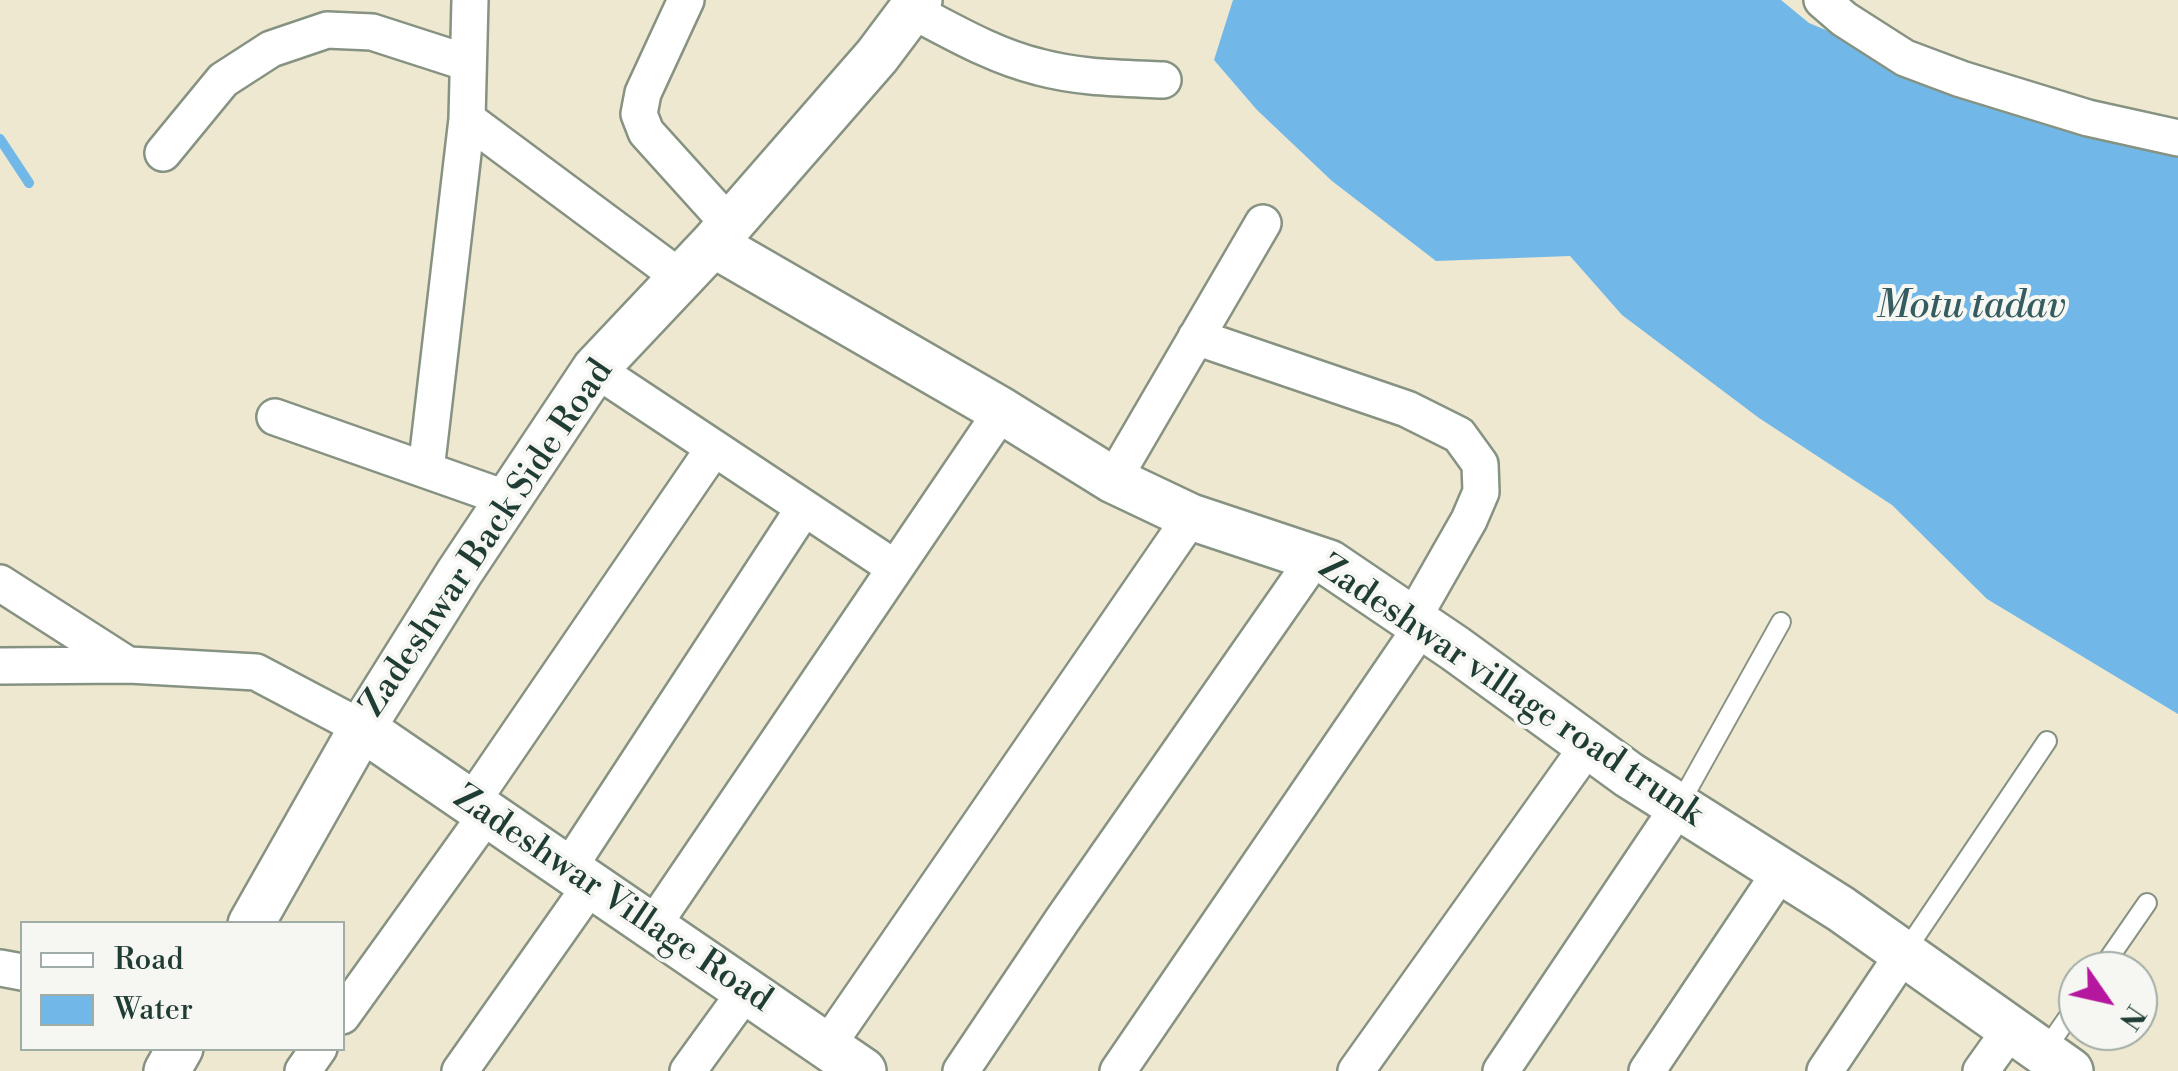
<!DOCTYPE html>
<html>
<head>
<meta charset="utf-8">
<style>
	body { margin:0 }
	#map { position:relative; width:2178px; height:1071px; overflow:hidden; background:#eee8d0; font-family:"Libre Bodoni",serif }
	canvas { display:block }
	.legend { position:absolute; left:20px; top:921px; width:325px; height:130px; box-sizing:border-box; background:#f6f6f2; border:2px solid #a0aca6; margin:0; padding:12px 18px; list-style:none; font-size:30px; color:#1f3d34 }
	.legend li { display:flex; align-items:center; gap:20px; height:50px }
	.legend b { width:50px; border:2px solid #a0aca6 }
	.north { position:absolute; left:2058px; top:951px; width:100px; height:100px; box-sizing:border-box; background:#f6f6f2; border:2px solid #a0aca6; border-radius:50%; rotate:124deg; font-size:28px; font-weight:700; line-height:40px; text-align:center; color:#1f3d34 }
	.north::after { content:''; display:block; margin:auto; width:35px; height:45px; background:#b5179e; clip-path:polygon(50% 0,100% 100%,50% 72%,0 100%) }
</style>
</head>
<body>
<div id="map">
<canvas width="2178" height="1071"></canvas>
<ul class="legend">
<li><b style="height:12px;background:#fff"></b>Road</li>
<li><b style="height:28px;background:#71b8e8"></b>Water</li>
</ul>
<div class="north">N</div>
</div>
<script>
const g = document.querySelector('canvas').getContext('2d');
g.lineJoin = 'round';
function fillPath(path, color) {
  g.fillStyle = color;
  g.fill(path, 'evenodd');
}
function trace(path, color, width, dash) {
  g.strokeStyle = color;
  g.lineWidth = width;
  g.lineCap = dash ? 'butt' : 'round';
  g.setLineDash(dash || []);
  g.stroke(path);
}
function write(font, color, halo, rows, align = 'center') {
  g.font = font + ' "Libre Bodoni",serif';
  g.lineWidth = 8;
  g.setLineDash([]);
  g.textBaseline = 'middle';
  g.strokeStyle = halo;
  g.fillStyle = color;
  for (const [text, x, y, turn = 0] of rows) {
    g.save();
    g.translate(x, y);
    g.rotate((+turn || 0) * Math.PI / 180);
    g.textAlign = isNaN(turn) ? turn : align;
    if (halo) g.strokeText(text, 0, 0);
    g.fillText(text, 0, 0);
    g.restore();
  }
}
const water = new Path2D(`
	M1233,0H1781L1809,23L1993,100L2178,145V714L1987,599L1892,505L1759,418L1622,315L1570,256L1436,261L1332,181L1257,110L1214,60Z`);
const stream = new Path2D(`
	M0,139L29,183`);
const service = new Path2D(`
	M1679,805L1781,622
	M1905,952L2047,741
	M2100,971L2147,903
	M2044,1052L2078,1003`);
const minor = new Path2D(`
	M686,0L643,93L639,114L646,132L730,225
	M1822,0L1844,19L1905,58L1961,79L2088,118L2178,138
	M911,10C953,32 994,56 1039,67C1080,78 1121,78 1163,80
	M467,119L681,278
	M163,153L223,80L271,49L327,30L372,32L468,63
	M1196,337L1407,409L1459,435L1480,464L1481,492L1469,520L1412,620
	M595,369L895,568
	M275,417L508,499
	M426,470L467,119L470,0
	M1113,480L1263,223
	M0,583L128,665
	M0,666L129,665L256,672L362,728
	M471,803L714,448
	M568,869L804,508
	M652,927L1002,411
	M0,968L22,972
	M342,1016L487,814
	M827,1046L1191,517
	M303,1071L319,1048
	M460,1071L591,885
	M688,1071L746,991
	M961,1071L1063,919L1314,559
	M1118,1071L1422,626
	M1356,1071L1588,746
	M1501,1071L1679,806
	M1647,1071L1781,871
	M1825,1071L1904,953
	M1981,1071L2011,1029`);
const tertiary = new Path2D(`
	M713,244L1002,411L1113,480L1191,517L1329,563L1456,649L1629,775L1841,909L2070,1071
	M362,728L863,1071
	M251,924L362,728L459,573L595,369L713,244L877,56L919,0
	M167,1071L180,1048`);
const streetNames = [
	["Zadeshwar Back Side Road",488,539,-56],
	["Zadeshwar village road trunk",1510,692,34],
	["Zadeshwar Village Road",612,900,34]
];
const waterNames = [
	["Motu tadav",1971,308]
];
fillPath(water, '#71b8e8');
trace(stream, '#71b8e8', 10);
trace(service, '#869282', 22);
trace(minor, '#869282', 40);
trace(tertiary, '#869282', 50);
trace(service, '#fff', 18);
trace(minor, '#fff', 35);
trace(tertiary, '#fff', 45);
write('35px', '#1f3d34', '#f6f6f2', streetNames);
write('italic 38px', '#345c61', '#f6f6f2', waterNames);
</script>
</body>
</html>
